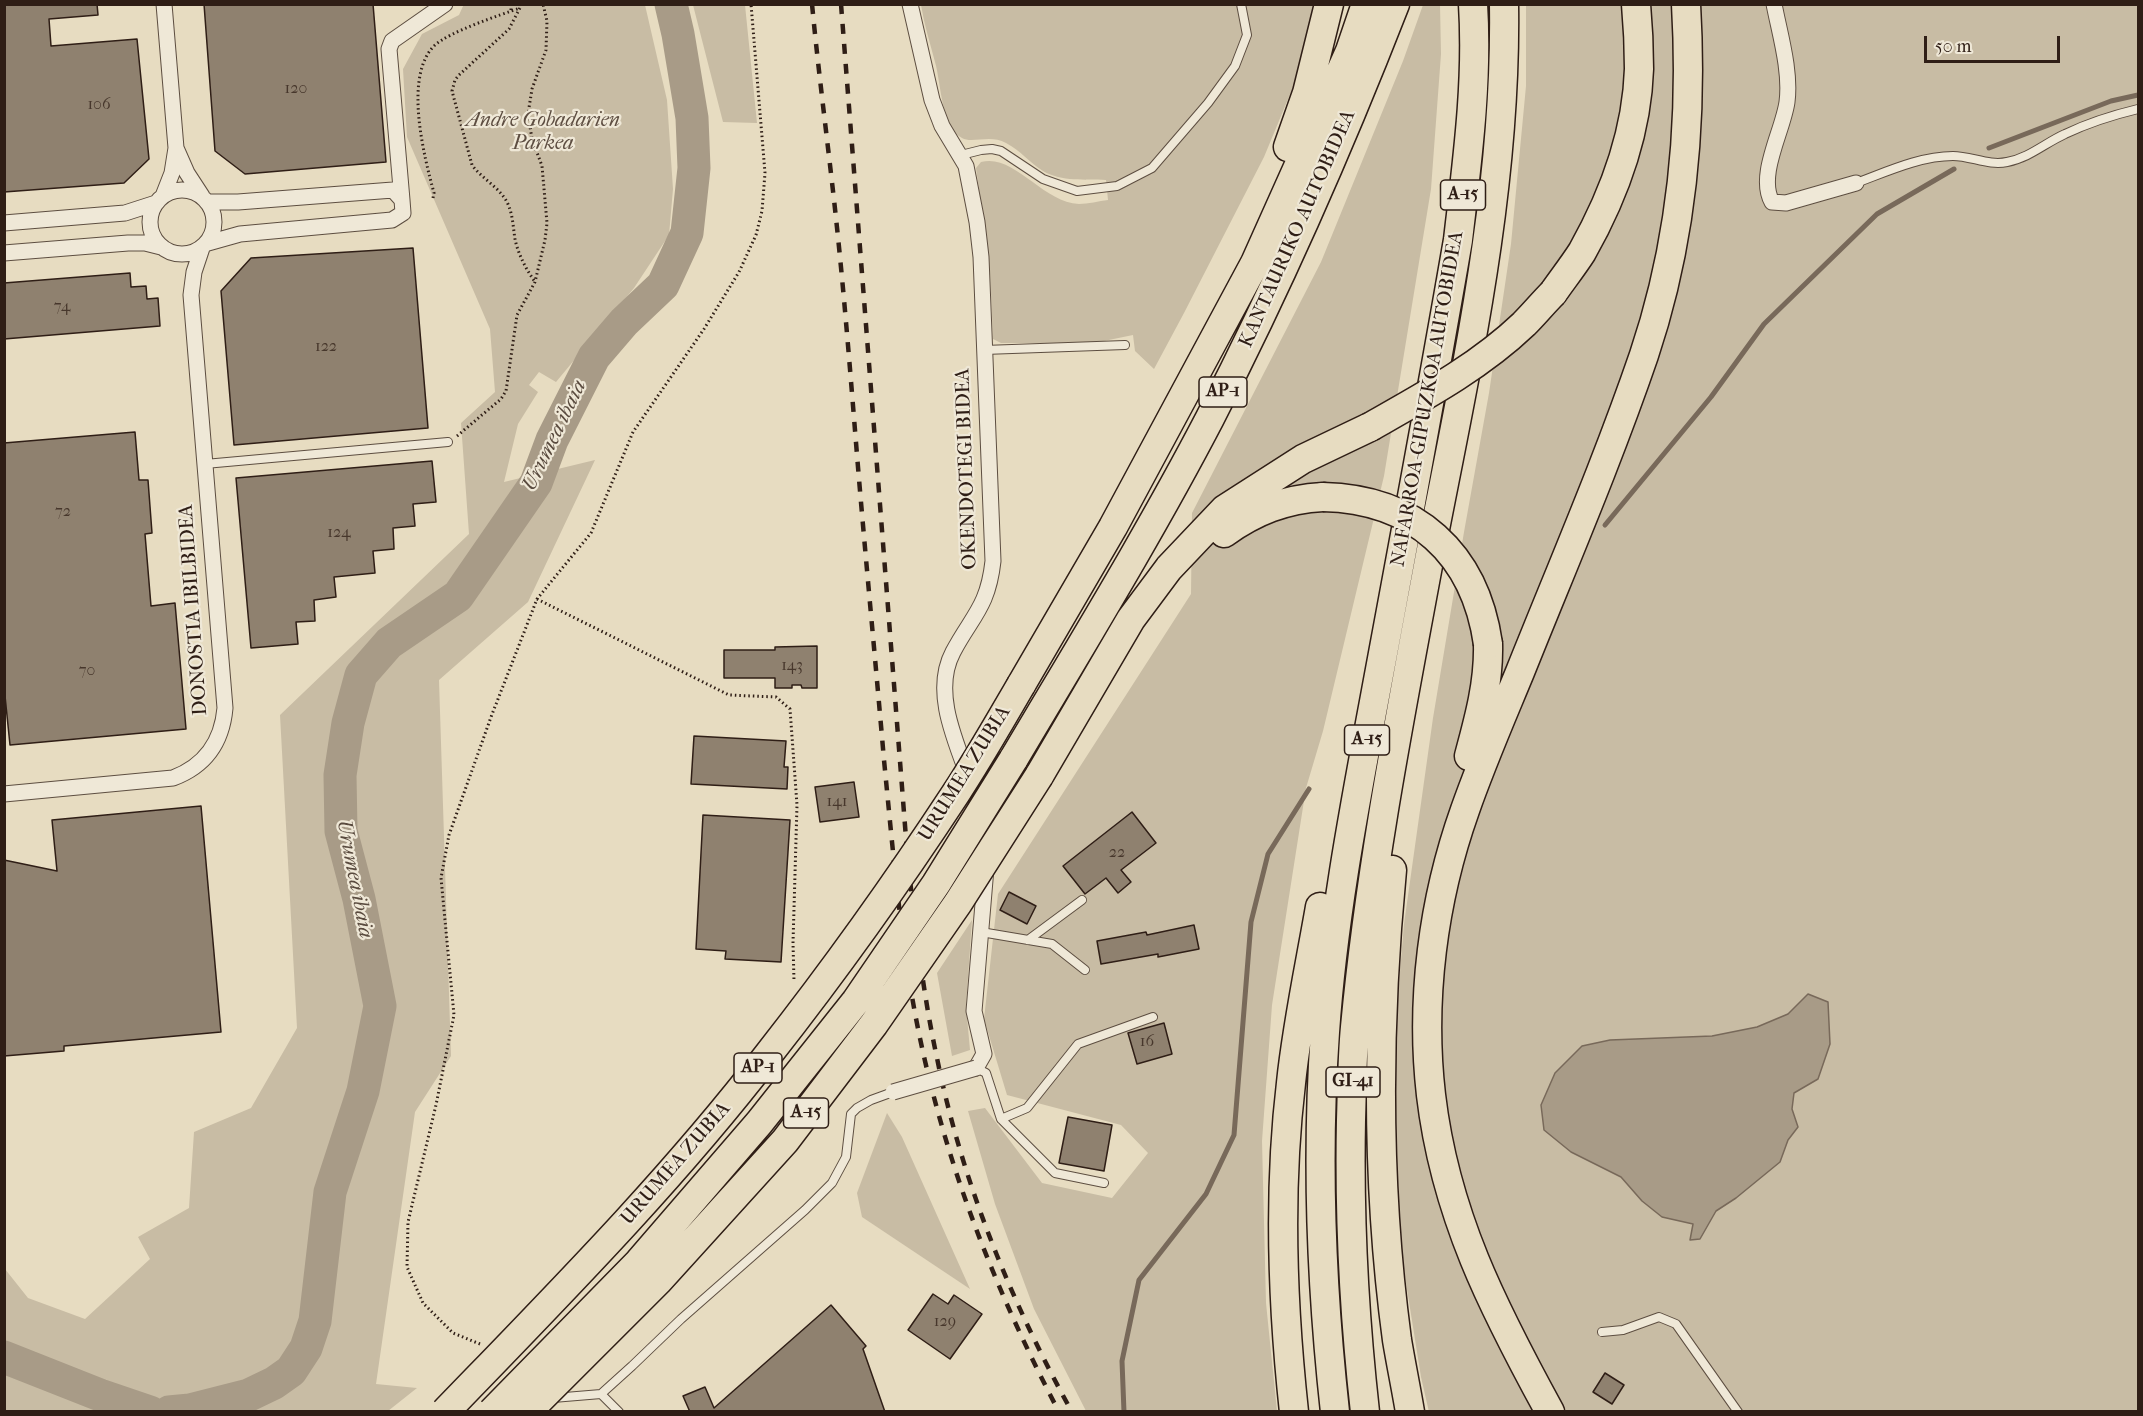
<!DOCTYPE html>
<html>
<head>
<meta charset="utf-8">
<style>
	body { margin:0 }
	#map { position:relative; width:2143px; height:1416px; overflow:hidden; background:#e7dcc1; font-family:"IM FELL French Canon",serif }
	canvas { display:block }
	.frame { position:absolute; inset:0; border:6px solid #2f1e16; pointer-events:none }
	.scale { position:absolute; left:1924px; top:36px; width:136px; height:27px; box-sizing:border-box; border:3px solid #2f1e16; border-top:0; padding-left:8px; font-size:18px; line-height:21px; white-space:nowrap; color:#2f1e16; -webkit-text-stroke:4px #efe8d7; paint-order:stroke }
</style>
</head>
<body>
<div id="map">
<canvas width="2143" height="1416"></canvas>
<div class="frame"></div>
<div class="scale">50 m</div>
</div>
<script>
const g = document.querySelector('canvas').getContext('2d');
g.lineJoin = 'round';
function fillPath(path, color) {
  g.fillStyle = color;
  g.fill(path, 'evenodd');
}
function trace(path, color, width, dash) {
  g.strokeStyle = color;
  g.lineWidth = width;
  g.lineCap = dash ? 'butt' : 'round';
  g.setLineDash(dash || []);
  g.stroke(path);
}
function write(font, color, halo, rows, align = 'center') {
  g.font = font + ' "IM FELL French Canon",serif';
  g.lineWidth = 4.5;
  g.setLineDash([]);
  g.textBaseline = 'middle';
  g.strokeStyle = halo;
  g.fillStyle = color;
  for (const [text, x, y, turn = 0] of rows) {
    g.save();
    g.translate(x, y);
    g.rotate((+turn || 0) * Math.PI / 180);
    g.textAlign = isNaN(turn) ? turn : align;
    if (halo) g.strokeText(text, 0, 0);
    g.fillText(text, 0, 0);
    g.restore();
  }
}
const green = new Path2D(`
	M464,4L645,5L667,100L673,189L669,235L634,288L556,382L539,372L529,385L538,392L518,424L504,482L595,460L528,602L439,680L451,1056L415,1112L376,1384L417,1388L388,1411H5V1269L28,1298L85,1319L150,1259L138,1237L189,1208L194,1132L251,1108L297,1028L280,715L469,534L461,423L495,392L490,329L407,137L403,69L422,34L459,15Z
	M693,5H745L757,123L723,122Z
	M921,5H1327L1264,157L1184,313L1154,369L1135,351L1133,335L1094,343H1001L993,339L990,271L976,168L981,162C1014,153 1042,202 1079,204C1088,204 1099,201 1108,200L1106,180C1085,179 1062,182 1043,171C1030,163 1020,150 1006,143C990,134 972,144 962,138C941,127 941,82 935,62C930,43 924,24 921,5Z
	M1423,5H1440L1441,54L1431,189L1384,476L1323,731L1306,788L1272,1005L1262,1141L1266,1303L1277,1411H1086L1034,1309L995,1204L968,1111L985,1108L1042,1183L1112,1198L1148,1153L1121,1125L1007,1095L984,1019L998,894L1191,594L1192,513L1321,262L1403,61Z
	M1526,5H2138V1411L1429,1412L1421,1377L1402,1258L1394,1171L1390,1092L1404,924L1433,718L1464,532L1489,393L1511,244L1526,86Z
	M972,920L966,1006L970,1050L952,1056L937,973Z
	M887,1113L902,1137L970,1289L862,1217L857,1193Z`);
const water = new Path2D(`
	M1808,994L1828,1002L1830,1044L1818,1079L1794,1093L1792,1109L1798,1127L1788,1140L1780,1162L1736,1198L1716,1211L1700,1239L1690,1240L1693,1224L1662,1217L1642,1201L1621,1177L1571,1152L1544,1130L1541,1105L1555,1073L1582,1046L1610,1040L1712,1036L1757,1027L1788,1014Z`);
const stream = new Path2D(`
	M1989,148L2111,101L2138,95
	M1605,525L1711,397L1764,324L1877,214L1954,169
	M1124,1412L1122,1361L1139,1280L1206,1194L1234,1135L1251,922L1268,854L1309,789`);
const river = new Path2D(`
	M4,1357L100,1395L150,1412
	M169,1412L190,1410L249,1395L274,1383L291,1371L306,1348L315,1321L330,1192L363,1091L380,1006L359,899L341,831L340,775L348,723L361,675L389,643L458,596L536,483L552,440L594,357L624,322L663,285L687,233L694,168L692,118L678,34L671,4`);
const building = new Path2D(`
	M4,4H97L98,15L49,19L51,46L137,39L149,159L124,183L4,192Z
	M204,4H373L386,162L245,174L215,151Z
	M413,248L428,428L234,445L221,291L251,258Z
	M130,273L131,287L146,286L147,299L158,298L160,326L4,339V283Z
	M135,432L139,480H148L152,533L145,534L151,606L175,603L186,729L10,745L4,686V443Z
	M432,461L436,502L413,504L415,526L393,528L394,549L373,551L375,573L334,577L336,597L314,600L315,621L296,622L298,644L251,648L236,478Z
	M817,646V688H802L801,685H792V688H775V678H724V650H775V647Z
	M694,736L786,741L784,767H788L787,789L691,784Z
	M854,782L859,817L820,822L815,787Z
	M201,806L221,1032L64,1046V1051L4,1056V860L57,871L52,820Z
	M1132,812L1156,843L1121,870L1131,882L1118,893L1106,878L1085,894L1063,866Z
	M703,815L790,820L781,962L725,959L726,951L696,949Z
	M1009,892L1036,906L1027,924L1000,910Z
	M1194,925L1199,949L1158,957V954L1101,964L1097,941L1146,932L1147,935Z
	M1164,1023L1172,1054L1137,1064L1128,1033Z
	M1068,1117L1112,1125L1104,1171L1059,1163Z
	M933,1294L948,1304L954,1295L982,1314L950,1359L908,1330Z
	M831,1305L866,1346L863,1349L885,1412H690L683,1396L705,1387L714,1408Z
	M1605,1373L1624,1385L1612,1404L1593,1392Z`);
const path = new Path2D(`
	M511,4V12
	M522,4L509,29L459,75L455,80L452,91L472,165C482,179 499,187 507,202C513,214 513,227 515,239C518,254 526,269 535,282
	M433,198L434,193C424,156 403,75 435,45C449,32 500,15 520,8
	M457,436L501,399L506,391L517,315L535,282L545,240L547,223L542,166L532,139L528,114L532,89L546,50L547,21L543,4
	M537,599L729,695L776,697L790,709L797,805L793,943L794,981
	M480,1344L453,1333L423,1303L407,1267L408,1222L436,1105L454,1015L441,878L449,835L491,717L537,599L591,533L633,432L704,329L739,272L756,235L762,211L765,173L751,4`);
const service = new Path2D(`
	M961,155L981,150L992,149L1001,151L1043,179L1077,191L1117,186L1152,168L1208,103L1235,66L1247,35L1241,4
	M1856,183C1886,172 1920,156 1953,156C1971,156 1989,166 2007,162C2029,158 2045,143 2065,134C2088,123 2113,115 2138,109
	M984,350L1125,345
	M205,464L448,442
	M981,932L1052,944L1085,970
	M1028,940L1082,900
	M976,1068L986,1073L1001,1119L1055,1173L1104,1183
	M1001,1119L1027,1108L1078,1044L1153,1017
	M1602,1332L1623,1330L1659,1317L1676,1324L1738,1412
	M601,1394L619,1412
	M553,1398L601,1394L632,1366L681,1319L805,1210L832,1183L846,1157L851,1114L857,1108L871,1100L893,1092`);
const minor = new Path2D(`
	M910,4L932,100L942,126L966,166L977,222L981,257L993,561C988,607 972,616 953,652C927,701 969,765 980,812
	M1774,4C1780,35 1791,71 1787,102C1783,131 1757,175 1772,202L1786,203L1856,183
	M176,148L187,173L202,196
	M150 222a32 32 0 1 1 64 0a32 32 0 1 1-64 0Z
	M163,196L172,173L176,148L164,4
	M402,200L389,49L392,41L445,4
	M4,223L125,213L156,203
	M208,243L240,234L392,220L403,213L402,200L393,190L238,202H208
	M4,253L128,243H145L161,247
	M4,794L173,778C205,766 222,742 225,708L191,295L194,272L202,248
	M976,1068L984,1054L974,1011L986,868`);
const motorway = new Path2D(`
	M1288,147L1307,93L1329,4
	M1553,293C1562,280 1573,266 1582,252C1613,197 1637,133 1639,69C1639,48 1638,26 1636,4
	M1224,533C1255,511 1285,499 1323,497
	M1021,685L1113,527L1255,263L1350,51L1366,4
	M1469,756C1479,719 1489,683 1488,644
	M1013,760C1080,647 1149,535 1210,418C1279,284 1340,145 1395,4
	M1039,776L1131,619L1169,568L1225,509L1303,459L1370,427
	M1392,870C1377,1025 1376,1184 1397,1340C1401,1364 1406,1388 1410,1412
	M1294,1412C1282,1302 1278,1192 1291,1083C1297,1024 1310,965 1320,907
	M1335,1412C1321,1285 1316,1159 1325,1032C1333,917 1355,804 1376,691C1404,541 1432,391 1458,240C1467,162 1478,83 1473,4
	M1365,1412C1354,1314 1349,1217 1351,1120C1352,1089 1352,1058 1355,1027C1370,868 1401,711 1430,555C1465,373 1507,191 1504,4
	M1550,1412C1493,1308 1445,1214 1431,1095C1420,1000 1433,900 1465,810C1481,764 1501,718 1520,672C1562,567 1607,463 1644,355C1682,242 1693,124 1686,4`);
const rail = new Path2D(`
	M812,4C818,67 826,129 833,191C844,287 851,383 859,479C867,573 876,667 884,760C894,861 902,962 925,1061C954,1186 1000,1299 1059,1412
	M841,4L908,864C916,929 923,994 937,1058C962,1182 1011,1302 1072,1412`);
const minorBridge = new Path2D(`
	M893,1092L976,1068`);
const motorwayBridge = new Path2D(`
	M1370,427C1423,397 1479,367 1524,324C1534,314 1543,303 1553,293
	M1323,497C1415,499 1475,553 1488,644
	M445,1412C557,1296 670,1182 768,1055C834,971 897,883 956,793C979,758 1000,721 1021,685
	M492,1412L639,1262L759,1123L856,1001L936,884L1013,760
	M527,1412L658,1281L785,1141L874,1024L958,903L1039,776`);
const numberNames = [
	["120",296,89],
	["106",99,105],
	["74",62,307],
	["122",326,347],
	["72",63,512],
	["124",339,533],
	["143",792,666],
	["70",87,671],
	["141",837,802],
	["22",1117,853],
	["16",1147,1042],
	["129",945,1322]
];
const shields = [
	[1463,195,45],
	[1223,392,48],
	[1367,740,45],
	[758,1068,48],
	[1353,1082,54],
	[806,1113,45]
];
const shieldNames = [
	["A-15",1463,195],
	["AP-1",1223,392],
	["A-15",1367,740],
	["AP-1",758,1068],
	["GI-41",1353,1082],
	["A-15",806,1113]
];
const parkNames = [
	["Andre Gobadarien",543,121],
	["Parkea",543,144]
];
const streetNames = [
	["KANTAURIKO AUTOBIDEA",1298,229,-66],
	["NAFARROA-GIPUZKOA AUTOBIDEA",1428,399,-80],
	["OKENDOTEGI BIDEA",967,469,-92],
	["DONOSTIA IBILBIDEA",194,610,-94],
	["URUMEA ZUBIA",965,774,-58],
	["URUMEA ZUBIA",676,1164,-49]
];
const waterNames = [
	["Urumea ibaia",555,436,-64],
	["Urumea ibaia",354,879,79]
];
fillPath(green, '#c8bca4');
fillPath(water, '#a89b87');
trace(water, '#78695a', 1.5);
trace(stream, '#78695a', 5);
trace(river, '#a89b87', 33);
fillPath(building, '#8f816f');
trace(building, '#2f1e16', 1.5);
trace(service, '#5d4e41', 10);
trace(minor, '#5d4e41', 17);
trace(motorway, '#2f1e16', 31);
trace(path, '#2f1e16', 3, [1.5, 3]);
trace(service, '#efe8d7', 8);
trace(minor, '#efe8d7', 15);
trace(motorway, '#e7dcc1', 28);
trace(rail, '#2f1e16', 4.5, [10, 10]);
trace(minorBridge, '#5d4e41', 17, []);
trace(motorwayBridge, '#2f1e16', 31, []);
trace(minorBridge, '#efe8d7', 15);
trace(motorwayBridge, '#e7dcc1', 28);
write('16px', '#47372c', null, numberNames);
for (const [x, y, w] of shields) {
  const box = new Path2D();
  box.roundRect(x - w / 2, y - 15, w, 30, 4.5);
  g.fillStyle = '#efe8d7';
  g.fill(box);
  trace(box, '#2f1e16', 1.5);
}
write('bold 18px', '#2f1e16', null, shieldNames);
write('italic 20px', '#5d4d41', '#efe8d7', parkNames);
write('20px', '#2f1e16', '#efe8d7', streetNames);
write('italic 21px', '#594a3e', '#efe8d7', waterNames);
</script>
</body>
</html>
